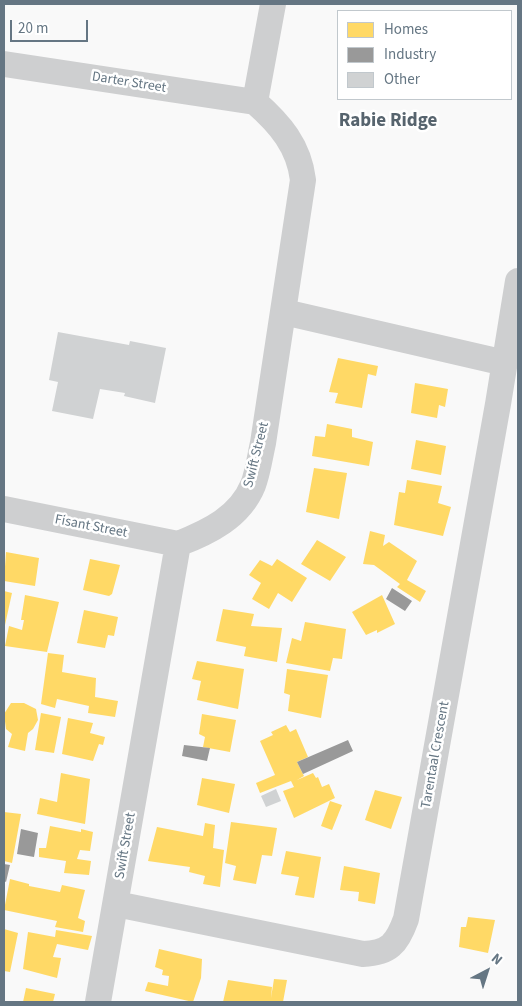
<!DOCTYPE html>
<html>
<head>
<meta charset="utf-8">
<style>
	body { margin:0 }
	#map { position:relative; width:522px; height:1006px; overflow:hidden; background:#f9f9f9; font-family:"Source Sans 3",sans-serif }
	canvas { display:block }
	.frame { position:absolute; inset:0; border:5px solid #657683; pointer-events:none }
	.legend { position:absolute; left:337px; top:10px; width:175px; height:90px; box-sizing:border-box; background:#fff; border:1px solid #c1c8cd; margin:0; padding:6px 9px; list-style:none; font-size:15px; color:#657683 }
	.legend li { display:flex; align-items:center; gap:10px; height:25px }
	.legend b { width:25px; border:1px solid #c1c8cd }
	.north { position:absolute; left:462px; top:946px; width:50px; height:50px; -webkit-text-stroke:4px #fff; paint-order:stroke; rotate:40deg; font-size:14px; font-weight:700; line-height:20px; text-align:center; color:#657683 }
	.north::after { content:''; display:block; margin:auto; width:18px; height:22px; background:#657683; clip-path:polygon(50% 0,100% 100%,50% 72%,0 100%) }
	.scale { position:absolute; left:10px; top:20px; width:78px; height:22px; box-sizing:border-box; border:2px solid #657683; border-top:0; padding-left:6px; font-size:15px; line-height:18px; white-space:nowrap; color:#657683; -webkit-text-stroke:4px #fff; paint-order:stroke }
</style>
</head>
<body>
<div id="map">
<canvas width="522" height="1006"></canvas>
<div class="frame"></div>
<ul class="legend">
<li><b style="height:14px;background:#ffd966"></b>Homes</li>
<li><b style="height:14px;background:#999"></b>Industry</li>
<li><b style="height:14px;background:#d0d2d3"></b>Other</li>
</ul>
<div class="north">N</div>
<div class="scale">20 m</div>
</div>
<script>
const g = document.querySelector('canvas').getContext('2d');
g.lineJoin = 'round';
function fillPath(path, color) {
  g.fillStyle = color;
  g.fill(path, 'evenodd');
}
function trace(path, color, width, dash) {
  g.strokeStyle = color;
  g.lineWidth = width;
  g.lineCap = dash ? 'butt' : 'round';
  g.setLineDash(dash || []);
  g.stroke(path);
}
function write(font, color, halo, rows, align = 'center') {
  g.font = font + ' "Source Sans 3",sans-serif';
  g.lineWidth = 5;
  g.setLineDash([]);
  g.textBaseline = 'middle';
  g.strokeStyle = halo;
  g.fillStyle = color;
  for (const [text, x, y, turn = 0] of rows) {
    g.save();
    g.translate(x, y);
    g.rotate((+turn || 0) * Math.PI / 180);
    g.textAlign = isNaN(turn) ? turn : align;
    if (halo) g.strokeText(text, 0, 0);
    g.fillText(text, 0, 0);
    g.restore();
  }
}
const homes = new Path2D(`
	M338,358L378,366L376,376L368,374L362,408L335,403L338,393L329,392Z
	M415,383L448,389L445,407L439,405L437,418L411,413Z
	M327,424L352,429V437L373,442L369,466L312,456L315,436L325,437Z
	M416,440L446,446L441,475L411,469Z
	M314,468L347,473L339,519L306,512Z
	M407,480L442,486L438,503L451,507L443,536L394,525L399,492L405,493Z
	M370,531L385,535L383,546L389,542L417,561L407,580L426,591L420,602L397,587L400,584L374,565L363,564Z
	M317,540L346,557L330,581L301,564Z
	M6,552L39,558L35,586L4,581Z
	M90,559L120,565L112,594L109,596L83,590Z
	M277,559L307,578L292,602L278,593L269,609L252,599L261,583L249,575L260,560L272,566Z
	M4,591L12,593L5,625H4Z
	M25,595L59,602L47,652L5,646L9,626L22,630L24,620H21Z
	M382,595L395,624L377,633V630L366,635L352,612Z
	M223,609L254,614L251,626L282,628L277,662L244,656L246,647L216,641Z
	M84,610L118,617L114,636L108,635L105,648L77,643Z
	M305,622L346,629L342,659L333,658L330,671L286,663L292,638L301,641Z
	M48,653L64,655L62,672L96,678L95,697L118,701L115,717L88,713L89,706L57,699L55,708L41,704Z
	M197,661L244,669L238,709L197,700L201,681L192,679Z
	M287,669L328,675L321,718L288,711L290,695L284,693Z
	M11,703H24L36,709L38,720L33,729L28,733L25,751L8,747L12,734L6,729L4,714Z
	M41,713L61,717L54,753L35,750Z
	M202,714L236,720L230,752L203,747L205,737L199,734Z
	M68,718L93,723L90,733L105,737L103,745L99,744L93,761L62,754Z
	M286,725L290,732L296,729L308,757L297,762L304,776L297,780L313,773L316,778L318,777L322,787L329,784L335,798L294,818L283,791L294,787L291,781L260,793L256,783L275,775L260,741L273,735L271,732Z
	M61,773L90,779L85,824L37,814L40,798L57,802Z
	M202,778L235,784L229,813L197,805Z
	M375,790L402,797L391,829L365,820Z
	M330,801L342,805L332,830L321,826Z
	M4,812L21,814L12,863L4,861Z
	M231,822L277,828L272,856L262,855L256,884L233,880L236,866L225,863Z
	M205,823L215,825L213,848L224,850L220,887L203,884L205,876L189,872L190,867L148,861L157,827L203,836Z
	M50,826L81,832V829L93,832L90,851L80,850L77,859L91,861L89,875L64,873L66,861L39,857V848H46Z
	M286,851L321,857L314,898L295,895L299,877L281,874Z
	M344,866L380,873L375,904L358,901L359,892L340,890Z
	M10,879L29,884V886L60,892L62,885L85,890L78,918L85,921L83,932L55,927L57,921L4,910Z
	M468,917L495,920L488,953L459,947L461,927H466Z
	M4,929L18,933L10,972L4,971Z
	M56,930L92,936L88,950L57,944L53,957L61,958L57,978L23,969L28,932L55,937Z
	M159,949L202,959L201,978L193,1002L145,991L148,982L168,986L169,976L162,975L163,970L155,967Z
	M274,979L287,980L283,1002H223L228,980L272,987L271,998Z
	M26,988L55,994L53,1002H23Z`);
const industry = new Path2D(`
	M392,588L412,601L405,611L386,599Z
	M348,740L353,751L303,774L297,762Z
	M184,745L210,748L207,761L182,756Z
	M21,829L38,833L34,857L17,854Z
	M4,864L10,865L6,882L4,881Z`);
const building = new Path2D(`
	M58,332L129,345L130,341L166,348L155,403L124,396L125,393L100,389L93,419L52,411L58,382L49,380Z
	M276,789L281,801L266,807L261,796Z`);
const street = new Path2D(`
	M4,64L255,102
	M255,102L273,4
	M284,312L505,363
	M4,509L178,544
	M178,544C209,532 240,517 253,485C258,472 260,456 263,443L303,180C299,146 280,124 255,102
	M116,904L363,954C389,953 397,944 406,919L498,404L518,281
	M98,1002L178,544`);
const streetNames = [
	["Darter Street",129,83,9],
	["Swift Street",257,455,-76],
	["Fisant Street",91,527,11],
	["Tarentaal Crescent",436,755,-80],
	["Swift Street",126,846,-80]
];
const districtNames = [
	["Rabie Ridge",388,122]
];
fillPath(homes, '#ffd966');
fillPath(industry, '#999');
fillPath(building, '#d0d2d3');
trace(street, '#cecfd0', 26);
write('14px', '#657683', '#fff', streetNames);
write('bold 19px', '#57646e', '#fff', districtNames);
</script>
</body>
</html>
